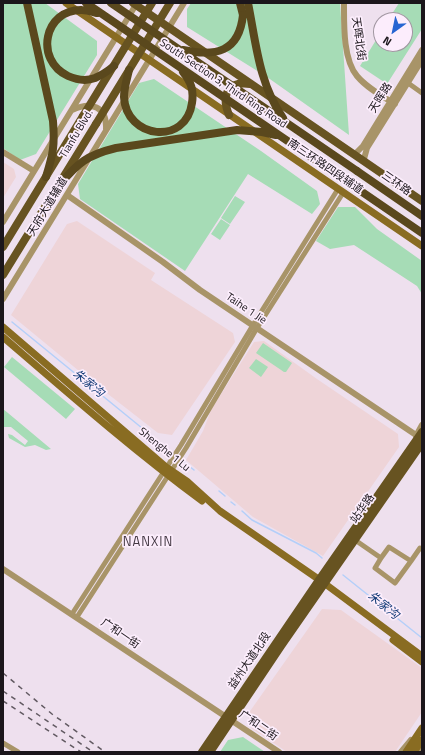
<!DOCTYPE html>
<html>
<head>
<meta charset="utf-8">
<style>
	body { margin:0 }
	#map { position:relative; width:425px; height:755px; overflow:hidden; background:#eee0ee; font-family:"Titillium Web",sans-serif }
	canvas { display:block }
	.frame { position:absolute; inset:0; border:4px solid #1b161b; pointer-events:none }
	.north { position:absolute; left:373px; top:12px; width:40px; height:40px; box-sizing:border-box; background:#fcedfc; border:1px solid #a297a2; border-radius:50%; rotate:213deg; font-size:11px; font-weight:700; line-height:16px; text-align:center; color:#1b161b }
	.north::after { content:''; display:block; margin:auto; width:14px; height:18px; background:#2765d2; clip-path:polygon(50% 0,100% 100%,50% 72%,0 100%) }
</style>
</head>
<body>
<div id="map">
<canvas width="425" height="755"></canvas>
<div class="frame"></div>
<div class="north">N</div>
</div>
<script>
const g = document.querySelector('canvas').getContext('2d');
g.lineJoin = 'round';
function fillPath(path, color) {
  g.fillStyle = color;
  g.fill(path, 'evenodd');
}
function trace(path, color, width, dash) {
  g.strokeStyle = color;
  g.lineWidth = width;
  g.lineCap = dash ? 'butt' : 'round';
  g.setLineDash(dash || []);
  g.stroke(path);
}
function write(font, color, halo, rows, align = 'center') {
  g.font = font + ' "Titillium Web","Noto Sans SC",sans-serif';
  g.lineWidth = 3.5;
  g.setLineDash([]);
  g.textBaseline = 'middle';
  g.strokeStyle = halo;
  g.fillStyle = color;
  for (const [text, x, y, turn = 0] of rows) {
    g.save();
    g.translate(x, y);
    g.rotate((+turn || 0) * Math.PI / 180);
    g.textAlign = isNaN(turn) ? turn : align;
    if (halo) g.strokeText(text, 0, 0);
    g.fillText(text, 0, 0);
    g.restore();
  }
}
const commercial = new Path2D(`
	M3,162L14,169L16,177L3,198Z
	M77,221L155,273L151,280L233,333L235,342L172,435L158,433L90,380L11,315L67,224Z
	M264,341L317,379L398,434L399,447L323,556L253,517L186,460L203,431L211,410L254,342Z
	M322,609L341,610L422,668V712L395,752H287L251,728L248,714Z`);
const green = new Path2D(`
	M3,3H45L97,41V55L36,154L20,160L3,148Z
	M191,3H340L349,135L267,77L187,27V9Z
	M399,3H422V29L387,84L360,66L381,32V44H405V20H388Z
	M154,79L261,151L317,191L320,204L312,214L248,174L185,271L80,199L78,184L139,83Z
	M235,196L245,202L230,224L221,218Z
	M338,207H355L377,229L422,261V294L417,286L354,245L330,249L316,241Z
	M221,219L230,225L220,240L211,234Z
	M263,343L292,363L286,372H284L256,353Z
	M12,357L75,409L66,419L4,367Z
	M256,359L268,367L261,377L249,368Z
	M3,409L8,413L51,449L46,450L35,445L25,447L9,438L8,434L12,435L25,445L28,441L11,427H3Z
	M243,737L265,752H220L228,740Z`);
const stream = new Path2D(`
	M12,322L164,446
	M185,463L194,470
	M219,491L225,496
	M231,502L235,505
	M242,511L252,520L316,553L322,558
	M343,575L422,638`);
const minor = new Path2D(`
	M408,83L422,93
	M355,540L381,558L375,568L395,583L411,561
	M381,558L389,547L411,561L420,548L422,549
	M72,614L181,445L253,325L338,189
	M77,617L186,448L257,328L343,193
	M3,743L18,752`);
const tertiary = new Path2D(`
	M344,3C344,25 343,59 357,76C367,88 382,96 395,104
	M72,110C91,101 107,106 106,129
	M3,152L34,171
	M354,155L363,146L422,50
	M366,163L364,159L367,148L422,60
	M67,195L163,262L200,290L416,435
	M3,222L137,3
	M3,299L184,3
	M416,436L422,425
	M3,569L279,752
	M401,752L411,740
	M419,752L422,746`);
const secondary = new Path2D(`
	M66,3L422,246
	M3,327L166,467L188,482L220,511L324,583L422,656
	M3,337C68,393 133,450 202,501
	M393,640L422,662
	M406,752L422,728
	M414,752L422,740`);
const primary = new Path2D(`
	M133,3L422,201
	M229,115C221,95 227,81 250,84
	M3,247L83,116
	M3,275L96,124
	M202,752L319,580L422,432
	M210,752L281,646L422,443`);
const trunk = new Path2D(`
	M240,3L243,15
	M357,171L422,216
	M349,183L422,233`);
const rail = new Path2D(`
	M3,673L52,714L105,752
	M3,691L93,752
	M3,701L81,752`);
const primaryBridge = new Path2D(`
	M83,116L152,3
	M96,124L170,3`);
const trunkBridge = new Path2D(`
	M27,3L53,121C55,146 53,154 46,177
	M86,3L349,183
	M111,3L357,171
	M248,3C256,43 259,84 283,118
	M97,13C93,12 87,10 82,10C44,9 34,60 68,76C77,80 87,81 95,78C102,75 108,71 114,66
	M183,50C216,57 239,52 243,15
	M129,70C127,79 124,88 124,97C126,139 186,146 192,103C194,90 191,82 183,72
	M59,185C78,163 87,155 116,148L237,130L262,132L276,135`);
const streetNames = [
	["天晖北街",358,39,82],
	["South Section 3, Third Ring Road",223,84,34],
	["天晖路",381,98,-58],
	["Tianfu Blvd.",77,134,-59],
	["南三环路四段辅道",325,167,34],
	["三环路",396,184,35],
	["天府大道辅道",48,207,-59],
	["Taihe 1 Jie",246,309,34],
	["Shenghe 1 Lu",164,450,39],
	["站华路",363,509,-55],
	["广和一街",120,634,34],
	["益州大道北段",250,661,-56],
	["广和二街",258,726,34]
];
const waterNames = [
	["朱家沟",88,384,39],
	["朱家沟",383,606,39]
];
const quarterNames = [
	["NANXIN",148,543]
];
fillPath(commercial, '#eed4d8');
fillPath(green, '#a6dcb6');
trace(stream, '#b4cff9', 1.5);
trace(minor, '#a89468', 5);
trace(tertiary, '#a89468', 6);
trace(secondary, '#896c22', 7);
trace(primary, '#675321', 8);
trace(trunk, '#5a481d', 8);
trace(rail, '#625a62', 1.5, [5, 5]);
trace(primaryBridge, '#675321', 8);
trace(trunkBridge, '#5a481d', 8);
write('11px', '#1b161b', '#fcedfc', streetNames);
write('italic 12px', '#113a76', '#fcedfc', waterNames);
g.letterSpacing = '1px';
write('13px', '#443944', '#fcedfc', quarterNames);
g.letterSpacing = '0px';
</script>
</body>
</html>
